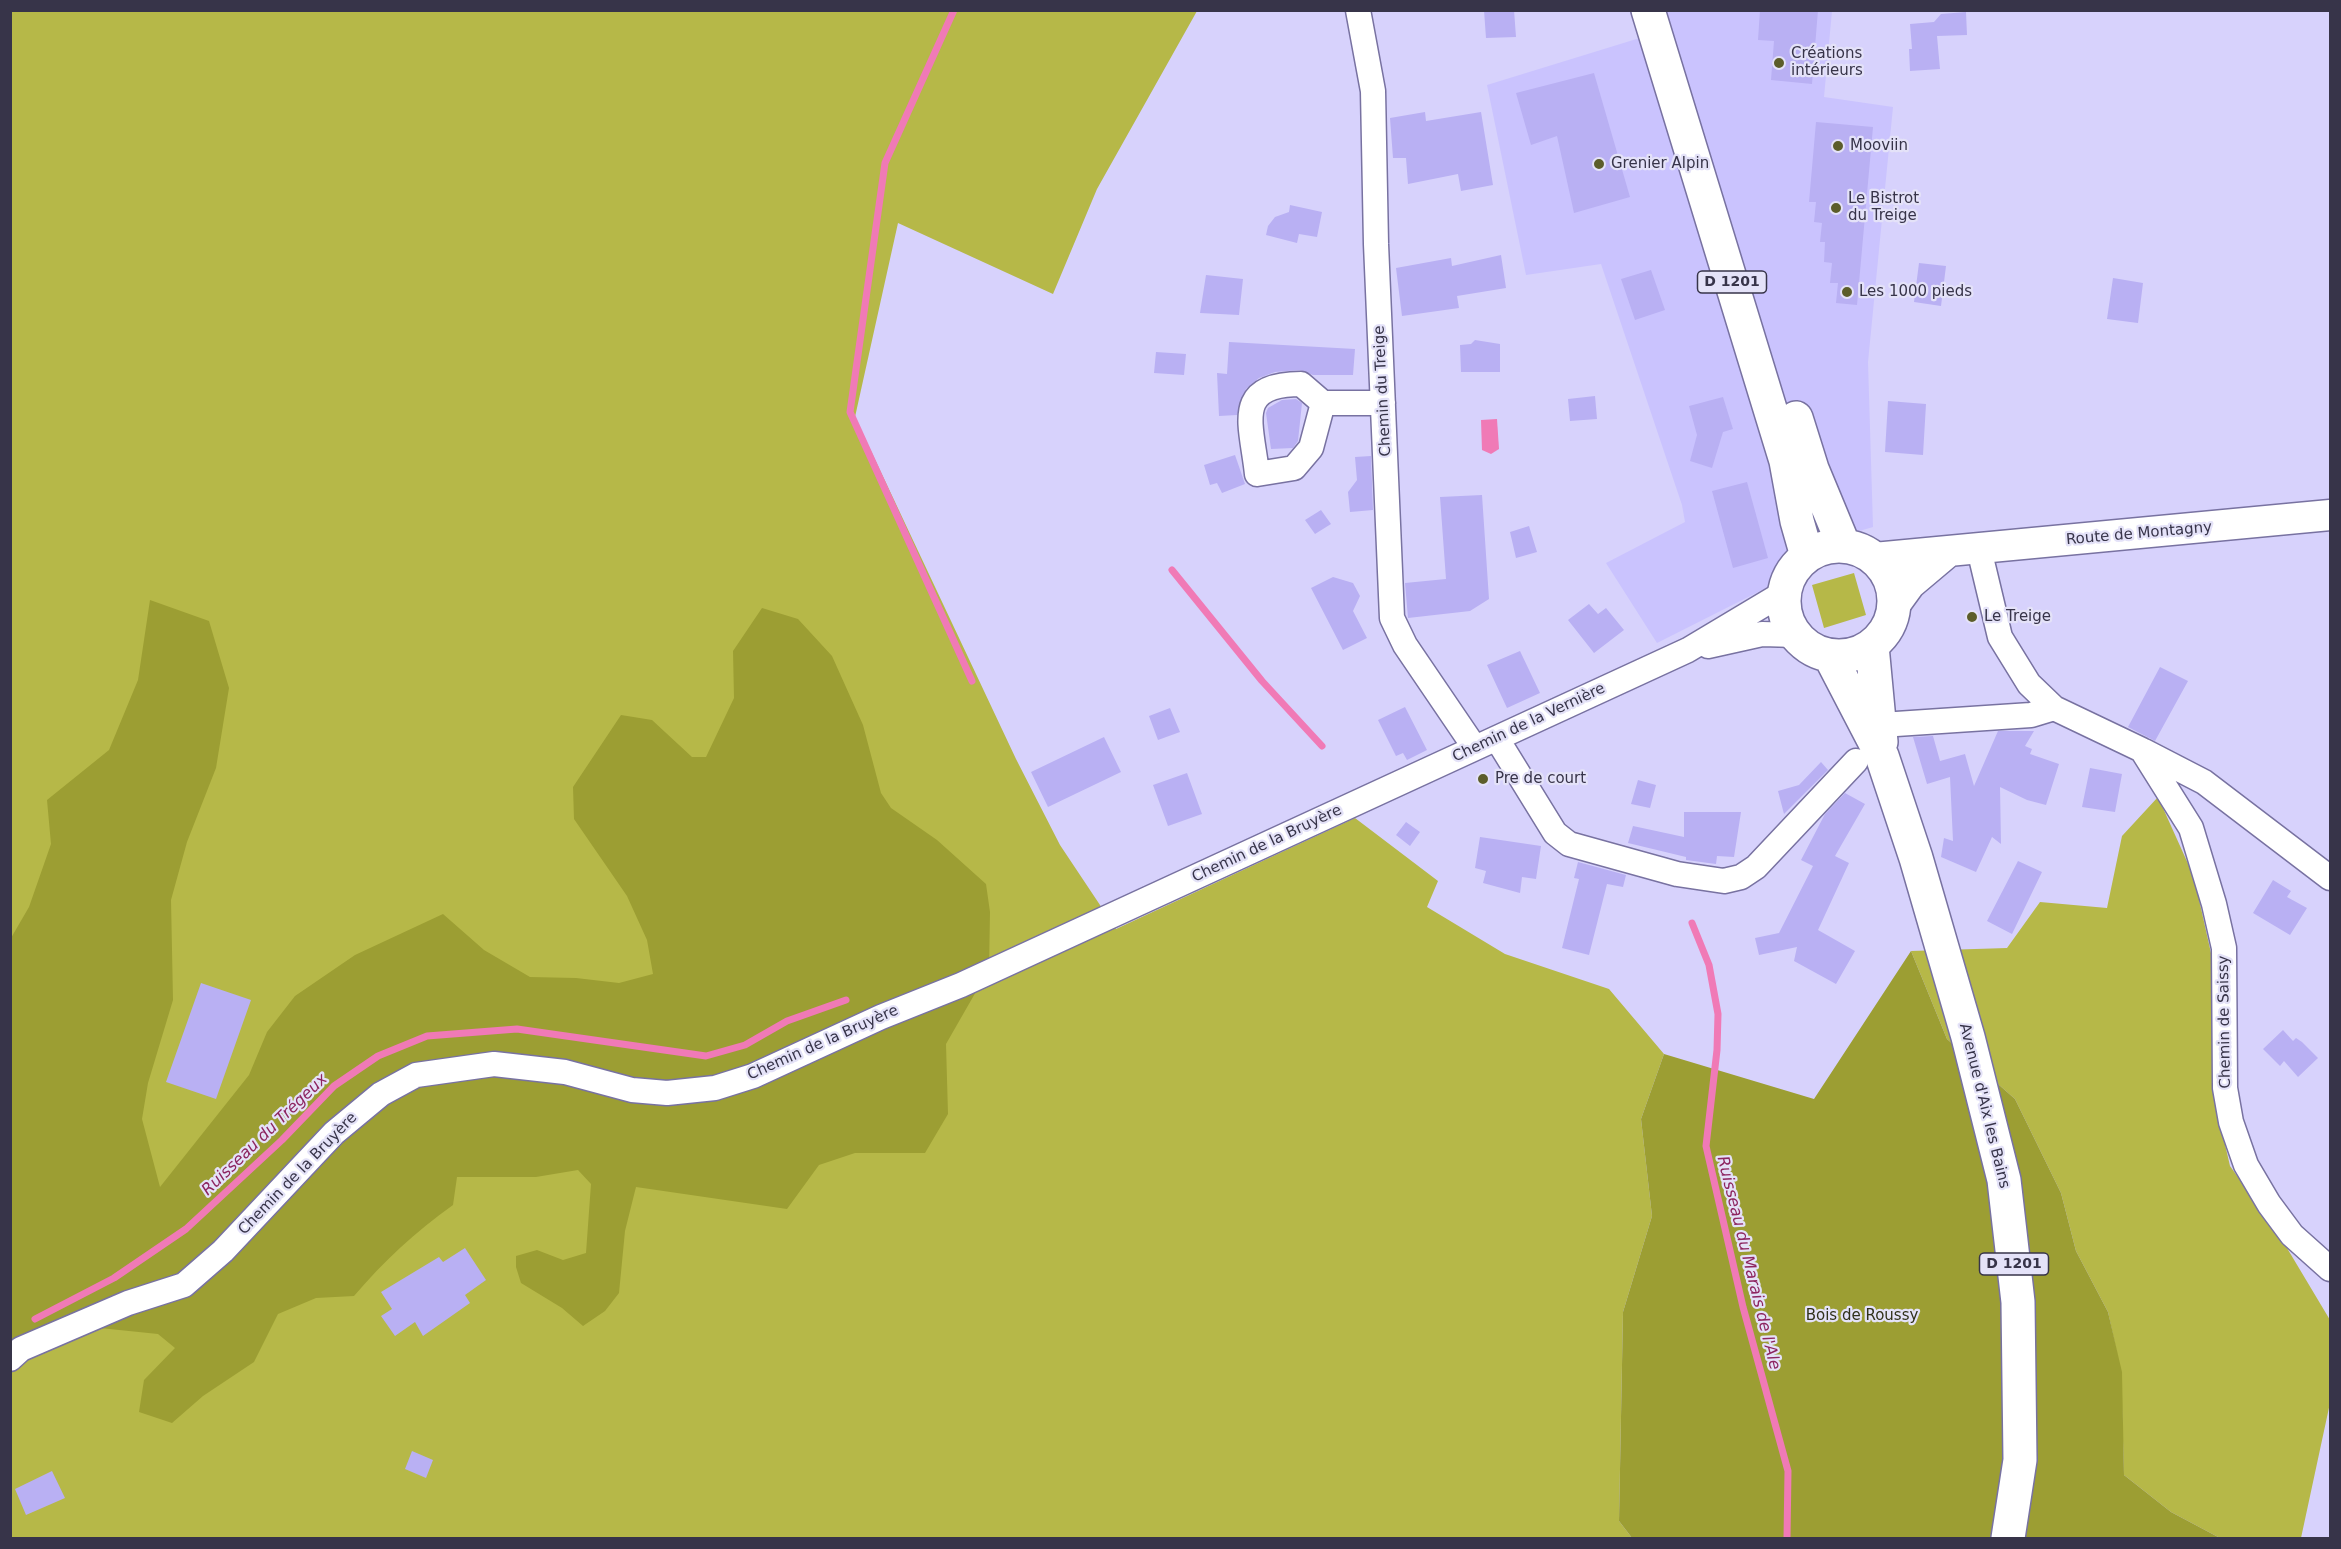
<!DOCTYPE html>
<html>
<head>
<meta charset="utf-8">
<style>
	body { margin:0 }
	#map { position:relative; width:2341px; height:1549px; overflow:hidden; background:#d7d2fc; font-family:"DejaVu Sans",sans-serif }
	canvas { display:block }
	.frame { position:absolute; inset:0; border:12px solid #373449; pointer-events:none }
</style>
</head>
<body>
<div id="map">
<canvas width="2341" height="1549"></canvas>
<div class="frame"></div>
</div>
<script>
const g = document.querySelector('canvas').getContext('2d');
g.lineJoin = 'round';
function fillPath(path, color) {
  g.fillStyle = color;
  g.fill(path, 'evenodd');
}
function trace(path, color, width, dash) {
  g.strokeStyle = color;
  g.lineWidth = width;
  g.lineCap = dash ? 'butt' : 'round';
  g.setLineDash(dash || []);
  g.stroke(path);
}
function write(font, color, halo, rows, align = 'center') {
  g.font = font + ' "DejaVu Sans",sans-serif';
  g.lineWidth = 4.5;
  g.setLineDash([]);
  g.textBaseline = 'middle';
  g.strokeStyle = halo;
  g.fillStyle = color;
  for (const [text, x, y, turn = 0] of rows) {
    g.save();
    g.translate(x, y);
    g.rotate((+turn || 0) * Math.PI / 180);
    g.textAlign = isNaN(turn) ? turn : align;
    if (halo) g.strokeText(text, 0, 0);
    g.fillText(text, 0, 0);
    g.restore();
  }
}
const built = new Path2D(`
	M1635,11H1832L1824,97L1893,107L1868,362L1873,527L1790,551L1766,588L1657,643L1606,563L1685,522L1682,505L1601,264L1526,275L1487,85L1643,37Z`);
const green = new Path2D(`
	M11,11H1197L1097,189L1053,294L898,223L855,417L1016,759L1060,845L1116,929L1355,818L1438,881L1427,907L1505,954L1609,989L1664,1054L1641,1119L1652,1216L1623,1312L1619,1521L1632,1538H11Z
	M1854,573L1866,615L1824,628L1812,585Z
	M2158,797L2194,877L2217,980L2212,1088L2230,1166L2278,1233L2330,1320V1403L2301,1538H2220L2171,1512L2124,1475L2121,1372L2108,1312L2076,1251L2061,1193L2015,1099L1947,1039L1911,951L2007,948L2040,902L2107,908L2122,836Z`);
const forest = new Path2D(`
	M150,600L209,621L229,688L216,768L187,842L171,900L173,1000L148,1083L142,1119L160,1187L249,1075L267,1032L295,996L355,955L443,914L484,950L530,977L576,978L619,983L653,974L647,940L627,896L574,819L573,787L621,715L652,720L692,757H706L734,698L733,651L762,608L798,619L832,656L863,725L881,793L891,808L937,840L986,884L990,912L989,969L946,1044L948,1114L925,1153H855L819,1165L787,1209L636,1187L625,1231L619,1293L605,1311L583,1326L562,1308L521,1283L516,1267V1256L537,1250L563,1260L586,1253L591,1184L578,1170L536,1177H457L453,1205C415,1232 384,1261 354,1296L316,1298L278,1314L254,1362L203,1396L172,1423L139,1412L144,1380L175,1348L158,1334L61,1324L11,1349V938L29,907L51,844L47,800L109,750L138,680Z
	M1911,951L1947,1039L2015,1099L2061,1193L2076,1251L2108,1312L2122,1372L2124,1475L2171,1512L2220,1538H1632L1619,1521L1623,1312L1652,1216L1641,1119L1664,1054L1814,1099Z`);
const water = new Path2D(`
	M1497,419L1499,449L1491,454L1482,450L1481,420Z`);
const stream = new Path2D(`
	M954,10L885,163L850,412L972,681
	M1172,570L1262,681L1322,746
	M1692,923L1709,965L1718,1014L1717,1050L1706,1146L1743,1307L1788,1471L1787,1538
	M35,1319L114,1278L186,1229L282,1140L334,1086L378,1056L427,1036L517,1029L706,1056L745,1045L787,1021L846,1000`);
const building = new Path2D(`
	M1484,10H1514L1516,37L1486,38Z
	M1760,10H1818L1812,84L1771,80L1774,41L1758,40Z
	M1966,12L1967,35L1937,36L1940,69L1910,71L1909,49H1912L1910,24L1934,22L1941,14Z
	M1594,73L1630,197L1574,213L1557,136L1531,145L1516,93Z
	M1425,112L1426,121L1481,112L1493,185L1461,191L1458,174L1408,184L1406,158H1393L1390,118Z
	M1816,122L1873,127L1857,305L1836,303L1838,283H1830L1832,263L1824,262L1825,242H1820L1822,223L1814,222L1816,202H1809Z
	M1290,205L1322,212L1317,237L1299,234L1297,243L1266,235L1268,226L1275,217L1289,212Z
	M1501,255L1506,288L1457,296L1459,308L1402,316L1396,268L1451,258L1452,266Z
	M1919,263L1946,266L1941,306L1914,302Z
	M1651,270L1665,310L1635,320L1621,279Z
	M1206,275L1243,279L1239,315L1200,313Z
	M2113,278L2143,283L2138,323L2107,319Z
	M1475,340L1500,344V372H1461L1460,345L1471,344Z
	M1229,342L1355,349L1353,375H1313L1300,370L1275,372L1259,378L1246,389L1237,415L1219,416L1217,373L1227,374Z
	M1156,352L1186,354L1184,375L1154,373Z
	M1595,396L1597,419L1570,421L1568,399Z
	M1723,397L1733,429L1723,432L1712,468L1690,461L1697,435L1689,406Z
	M1296,399L1302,403L1298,441L1293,448L1271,449L1266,413L1268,408L1282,400Z
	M1888,401L1926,404L1923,455L1885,452Z
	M1235,455L1245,484L1222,493L1217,483L1210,485L1204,465Z
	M1371,456L1373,510L1350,512L1348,492L1357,480L1355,457Z
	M1747,482L1768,558L1733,568L1712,491Z
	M1482,495L1489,599L1470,611L1408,618L1405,583L1446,579L1440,497Z
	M1321,510L1331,524L1315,534L1305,520Z
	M1529,526L1537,552L1516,558L1510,532Z
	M1333,577L1353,583L1360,596L1353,611L1367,638L1343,650L1311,588Z
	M1589,604L1598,614L1606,608L1624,630L1594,653L1568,620Z
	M1520,651L1540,693L1507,708L1487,665Z
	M2160,667L2188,681L2155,741L2128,727Z
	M1405,707L1427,750L1407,760L1403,753L1396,756L1378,720Z
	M1170,708L1180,732L1158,740L1149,716Z
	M1998,731H2034L2025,746L2032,749L2030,754L2059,764L2046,805L2027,800L2000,787L2001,844L1992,837L1976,872L1941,857L1944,838L1953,841L1950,777L1927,784L1913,737L1933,736L1940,761L1965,754L1974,786Z
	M1104,737L1121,772L1048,807L1031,772Z
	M1821,762L1828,770L1784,814L1778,791L1799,785Z
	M2090,768L2122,774L2115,812L2082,807Z
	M1187,773L1202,814L1168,826L1153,785Z
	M1638,780L1656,785L1650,808L1631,804Z
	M1845,793L1865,804L1835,856L1849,863L1818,930L1855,951L1836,984L1794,961L1797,947L1759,955L1755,938L1779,933L1813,866L1801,860L1825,814Z
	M1684,812H1741L1734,857L1717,856L1716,864L1686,860V857L1628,843L1633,826L1684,837Z
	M1406,822L1420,832L1410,846L1396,835Z
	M1480,837L1541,846L1536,879L1522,877L1520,893L1483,883L1486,871L1475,868Z
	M2018,861L2042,872L2012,934L1987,921Z
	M1578,862L1626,875L1623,887L1607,884L1589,955L1562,948L1579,879L1574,878Z
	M2273,880L2291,891L2287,897L2307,908L2290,935L2253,913Z
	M201,983L251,1000L216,1099L166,1082Z
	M2283,1030L2293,1041L2296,1038L2302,1042L2318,1058L2298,1077L2284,1061L2280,1066L2263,1049Z
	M465,1248L486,1280L465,1295L470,1303L423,1336L415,1322L395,1336L381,1316L392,1309L381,1292L439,1257L443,1262Z
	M412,1451L433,1460L426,1478L405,1469Z
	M52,1471L65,1498L26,1515L15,1489Z`);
const minor = new Path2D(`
	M1358,10L1373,91L1376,244L1392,618L1405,645L1475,748
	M1323,403L1311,448L1294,468L1257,474C1252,425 1232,384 1301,384L1323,403H1383
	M1979,549L2000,637L2029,684L2054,708L2142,750L2191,828L2214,904L2224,948L2225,1088L2231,1122L2246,1165L2269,1204L2292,1235L2330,1269
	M1708,646L1762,634L1796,635
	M1881,725L2031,715L2054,708
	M1497,739L1555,833L1569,844L1677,874L1724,881L1741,877L1756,867L1856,761
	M2144,751L2204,782L2330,878
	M10,1359L21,1349L128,1303L184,1285L223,1251L334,1133L381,1094L416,1075L494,1064L565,1072L632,1090L667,1093L715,1088L753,1076L881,1017L961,985L1688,650L1785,592`);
const tertiary = new Path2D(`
	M1874,558L2330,515
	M1894,606L1910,584L1948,552`);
const primary = new Path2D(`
	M1648,10L1786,461L1797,521L1807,556
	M1796,418L1812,469L1844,546
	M1784 601a55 55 0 1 1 110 0a55 55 0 1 1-110 0Z
	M1872,646L1881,742
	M1830,656L1882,756L1916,858L1968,1037L2004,1180L2018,1302L2020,1460L2008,1538`);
const markers = [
	[1779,63,6,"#5c5d2a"],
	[1838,146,6,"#5c5d2a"],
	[1599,164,6,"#5c5d2a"],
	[1836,208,6,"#5c5d2a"],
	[1847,292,6,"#5c5d2a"],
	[1972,617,6,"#5c5d2a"],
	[1483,779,6,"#5c5d2a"]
];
const shields = [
	[1732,282,69],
	[2014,1264,69]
];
const shieldNames = [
	["D 1201",1732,282],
	["D 1201",2014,1264]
];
const poiNames = [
	["Créations",1791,54],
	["intérieurs",1791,71],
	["Mooviin",1850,146],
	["Grenier Alpin",1611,164],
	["Le Bistrot",1848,199],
	["du Treige",1848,216],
	["Les 1000 pieds",1859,292],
	["Le Treige",1984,617],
	["Pre de court",1495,779]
];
const streetNames = [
	["Chemin du Treige",1383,391,-93],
	["Route de Montagny",2139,534,-5],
	["Chemin de la Vernière",1529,723,-25],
	["Chemin de la Bruyère",1267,844,-25],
	["Chemin de Saissy",2225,1022,-91],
	["Chemin de la Bruyère",823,1043,-24],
	["Avenue d'Aix les Bains",1984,1106,76],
	["Chemin de la Bruyère",298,1174,-46]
];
const parkNames = [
	["Bois de Roussy",1862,1316]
];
const waterNames = [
	["Ruisseau du Trégeux",265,1135,-44],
	["Ruisseau du Marais de l'Ale",1748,1263,76]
];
fillPath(built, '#cac3fe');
fillPath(green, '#b6b848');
fillPath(forest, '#9c9e33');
fillPath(water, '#f07ab6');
trace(stream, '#f07ab6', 7);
fillPath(building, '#b9b0f3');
trace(minor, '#7872a1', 27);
trace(tertiary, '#7872a1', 33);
trace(primary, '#7872a1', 36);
trace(minor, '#fff', 24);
trace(tertiary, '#fff', 30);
trace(primary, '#fff', 33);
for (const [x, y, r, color] of markers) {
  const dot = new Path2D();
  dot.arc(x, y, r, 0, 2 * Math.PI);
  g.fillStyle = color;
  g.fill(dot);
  trace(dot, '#e4e2f8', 2);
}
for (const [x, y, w] of shields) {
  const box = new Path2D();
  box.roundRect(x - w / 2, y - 11, w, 22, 4.5);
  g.fillStyle = '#e4e2f8';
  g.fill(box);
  trace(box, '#373449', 1.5);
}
write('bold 14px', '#373449', null, shieldNames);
write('15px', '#373449', '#e4e2f8', poiNames, 'left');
write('15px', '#373449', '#e4e2f8', streetNames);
write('15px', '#30311a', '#e4e2f8', parkNames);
write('italic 16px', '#8d2560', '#e4e2f8', waterNames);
</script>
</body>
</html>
